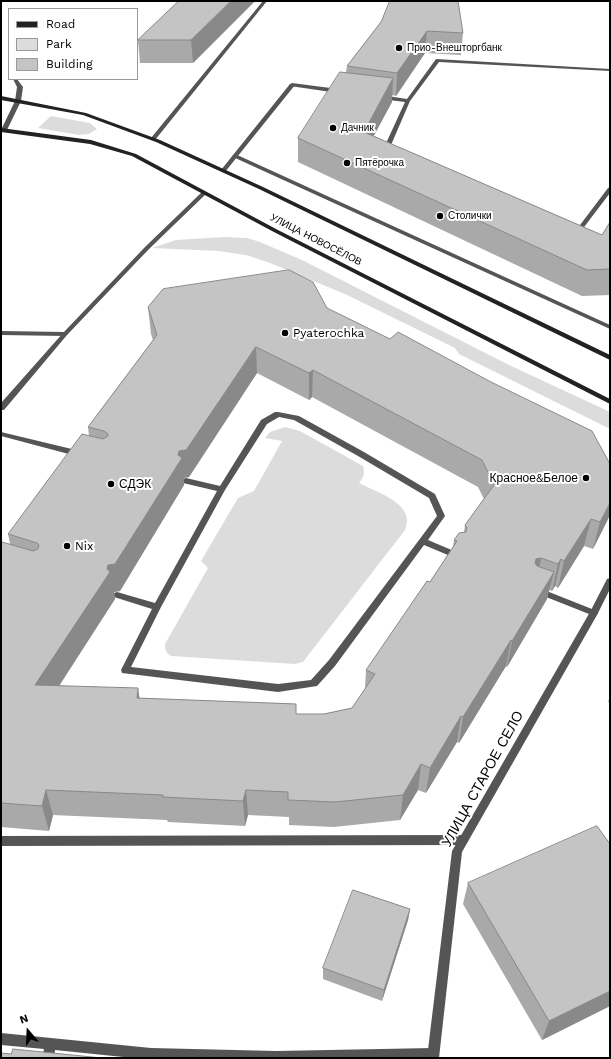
<!DOCTYPE html>
<html>
<head>
<meta charset="utf-8">
<style>
	body { margin:0 }
	#map { position:relative; width:611px; height:1059px; overflow:hidden; background:#fff; font-family:"Work Sans",sans-serif }
	canvas { display:block }
	.frame { position:absolute; inset:0; border:2px solid #000; pointer-events:none }
	.legend { position:absolute; left:8px; top:8px; width:130px; height:72px; box-sizing:border-box; background:#fff; border:1px solid #999; margin:0; padding:5px 7px; list-style:none; font-size:12px; color:#000 }
	.legend li { display:flex; align-items:center; gap:8px; height:20px }
	.legend b { width:20px; border:1px solid #999 }
	.north { position:absolute; left:8px; top:1011px; width:40px; height:40px; -webkit-text-stroke:3px #fff; paint-order:stroke; rotate:341deg; font-size:11px; font-weight:700; line-height:16px; text-align:center; color:#000 }
	.north::after { content:''; display:block; margin:auto; width:14px; height:18px; background:#000; clip-path:polygon(50% 0,100% 100%,50% 72%,0 100%) }
</style>
</head>
<body>
<div id="map">
<canvas width="611" height="1059"></canvas>
<div class="frame"></div>
<ul class="legend">
<li><b style="height:5px;background:#222"></b>Road</li>
<li><b style="height:11px;background:#dcdcdc"></b>Park</li>
<li><b style="height:11px;background:#c4c4c4"></b>Building</li>
</ul>
<div class="north">N</div>
</div>
<script>
const g = document.querySelector('canvas').getContext('2d');
g.lineJoin = 'round';
function fillPath(path, color) {
  g.fillStyle = color;
  g.fill(path, 'evenodd');
}
function trace(path, color, width, dash) {
  g.strokeStyle = color;
  g.lineWidth = width;
  g.lineCap = dash ? 'butt' : 'round';
  g.setLineDash(dash || []);
  g.stroke(path);
}
function write(font, color, halo, rows, align = 'center') {
  g.font = font + ' "Work Sans",sans-serif';
  g.lineWidth = 4;
  g.setLineDash([]);
  g.textBaseline = 'middle';
  g.strokeStyle = halo;
  g.fillStyle = color;
  for (const [text, x, y, turn = 0] of rows) {
    g.save();
    g.translate(x, y);
    g.rotate((+turn || 0) * Math.PI / 180);
    g.textAlign = isNaN(turn) ? turn : align;
    if (halo) g.strokeText(text, 0, 0);
    g.fillText(text, 0, 0);
    g.restore();
  }
}
const green = new Path2D(`
	M51,116L90,123L97,129L89,134L79,135L38,128Z
	M224,237L247,238L260,242L302,260L507,364L610,412V429L459,354L455,348L345,294L270,263L246,255L218,251L152,248L176,240Z
	M285,427L300,431L363,466C365,474 364,477 359,483C376,492 417,504 405,530L303,662L295,664L171,656C166,653 165,650 165,644L208,568L201,561L238,498L254,491L282,441L265,438L270,432Z`);
const service = new Path2D(`
	M263,1H267L155,140H151V138Z
	M436,59L610,69V71L439,62L410,101L388,152L383,153L382,152L405,102L381,99L378,97L381,95L407,99Z
	M13,79H17L23,87L21,101L7,130L4,132L1,130L15,101L17,87Z
	M292,83L338,89L341,91L338,93L290,86L289,85Z
	M235,154L610,325V329L233,157L232,156Z
	M610,187V193L578,235H574V233L608,188Z
	M1,331L65,332L68,334L65,336L1,335Z
	M275,412H278L299,416L364,452L435,494L445,516L428,540L461,554L462,556L461,558H455L424,545L335,666L317,686L278,692L122,673L121,670L152,609L114,597L113,595L114,593L117,592L155,603L217,491L183,483L182,481L183,479L186,478L220,486L261,420ZM279,417L294,420L358,456L429,498L437,516L329,660L311,680L278,684L131,667L161,607L225,490L267,424Z
	M1,432L80,451L84,454L80,457L1,436Z
	M539,588L597,611L598,613L597,615L594,616L536,593L535,591L536,589Z
	M463,835L467,837L468,840L467,843L463,845L1,846V836Z
	M1,1033L151,1048L276,1051L433,1048L437,1050L439,1054L437,1058H133L55,1050L54,1058H42L44,1049L1,1045Z`);
const minor = new Path2D(`
	M290,84L295,85L225,172H221V170Z
	M610,578V589L597,615L462,852L439,1058H427L452,851L590,612L607,579Z`);
const tertiary = new Path2D(`
	M204,191L206,192V194L149,249L67,335L4,410H1V403L63,333L145,247L202,192Z`);
const secondary = new Path2D(`
	M1,96L86,113L160,140L263,187L610,355V360L259,189L156,142L83,115L1,100Z
	M1,128L91,140L136,154L276,229L610,399V404L272,231L132,156L90,144L1,132Z`);
const wall = new Path2D(`
	M179,1H255L193,63H140L138,40Z
	M381,22L463,33L461,55L425,53L396,96L392,95V102L373,136L602,235L610,222V295L582,296L298,162V138L346,72L347,66Z
	M148,307L327,308L610,515L593,549L584,546L558,588L555,586L552,591L549,590L547,599L507,667L506,666L459,743L457,742L426,793L418,790L400,820L334,827L289,825V817L248,815L245,826L168,822L167,820L53,815L49,831L1,827V543L10,544L8,534L89,436L88,427L153,340L151,334ZM257,373L309,400L312,397L478,487L484,499L465,525L464,532L454,540L453,547L430,582L366,670L365,689L352,708L324,714H296V704L140,698L59,685L115,599L114,592L120,591L184,485V478L189,477Z
	M610,696V703L608,702Z
	M468,883L610,1006L542,1040L463,904Z
	M410,909L408,920L382,1001L323,979V968Z`);
const shadedWall = new Path2D(`
	M231,1H255L193,63L191,40Z
	M427,31L425,53L396,96L397,73Z
	M393,78L392,102L363,156L364,132Z
	M256,347L257,373L189,477L184,478V485L120,591L114,592L115,599L43,711L35,685L107,569L108,565L178,455L179,451Z
	M313,370L312,397L309,400V373Z
	M610,503V515L593,549L600,522Z
	M591,519L584,546L558,588L564,561Z
	M541,558L536,585L531,586L536,559Z
	M561,559L555,586L552,591L558,564Z
	M554,572L547,599L507,667L512,641Z
	M511,640L506,666L459,743L463,717Z
	M138,688L142,714L137,698Z
	M461,716L457,742L426,793L430,768Z
	M421,764L418,790L400,820L403,795Z
	M46,790L53,815L49,831L42,806Z
	M246,790L248,815L245,826L243,801Z
	M410,909L408,920L382,1001L384,990Z
	M610,991V1006L542,1040L549,1021Z`);
const building = new Path2D(`
	M179,1H231L191,40H138Z
	M390,1H458L463,33L427,31L397,73L347,66L381,22Z
	M340,72L393,78L364,132L602,235L610,222V269L587,270L298,138Z
	M289,270L313,282L327,308L390,339L398,332L491,382L592,431L610,464V503L600,522L591,519L564,561L561,559L558,564L541,558L536,559L535,563L537,566L554,572L512,641L511,640L463,717L461,716L430,768L421,764L403,795L335,802L288,800V792L246,790L243,801L163,797V795L46,790L42,806L1,803V543L2,542L33,551L38,549L39,545L37,543L8,534L82,434L103,439L108,436V434L104,431L88,427L157,335L148,307L163,289ZM256,347L309,373L313,370L482,460L494,485L465,525L467,528L466,532L459,533L454,540L457,541L430,582L427,581L366,670L375,674L352,708L324,714H296V704L137,698L138,688L35,685L110,572L107,569L108,565L115,564L182,458L178,455L179,451L186,450Z
	M597,826L610,844V991L549,1021L468,883Z
	M353,890L410,909L384,990L323,968Z
	M13,1049L102,1058H1V1053L11,1054Z`);
const markers = [
	[399,48,4,"#000"],
	[333,128,4,"#000"],
	[347,163,4,"#000"],
	[440,216,4,"#000"],
	[285,333,4,"#000"],
	[586,478,4,"#000"],
	[111,484,4,"#000"],
	[67,546,4,"#000"]
];
const farPoinames = [
	["Прио-Внешторгбанк",407,48],
	["Дачник",341,128],
	["Пятёрочка",355,163],
	["Столички",448,216]
];
const farStreetnames = [
	["УЛИЦА НОВОСЁЛОВ",316,240,27]
];
const poiNames = [
	["Pyaterochka",293,333],
	["Красное&Белое",578,478,"right"],
	["СДЭК",119,484],
	["Nix",75,546]
];
const nearStreetnames = [
	["УЛИЦА СТАРОЕ СЕЛО",483,779,-61]
];
fillPath(green, '#dcdcdc');
fillPath(service, '#555');
fillPath(minor, '#555');
fillPath(tertiary, '#555');
fillPath(secondary, '#222');
fillPath(wall, '#a9a9a9');
fillPath(shadedWall, '#898989');
fillPath(building, '#c4c4c4');
trace(building, '#898989', 1);
for (const [x, y, r, color] of markers) {
  const dot = new Path2D();
  dot.arc(x, y, r, 0, 2 * Math.PI);
  g.fillStyle = color;
  g.fill(dot);
  trace(dot, '#fff', 1.5);
}
write('10px', '#000', '#fff', farPoinames, 'left');
write('10px', '#000', '#fff', farStreetnames);
write('12px', '#000', '#fff', poiNames, 'left');
write('14px', '#000', '#fff', nearStreetnames);
</script>
</body>
</html>
